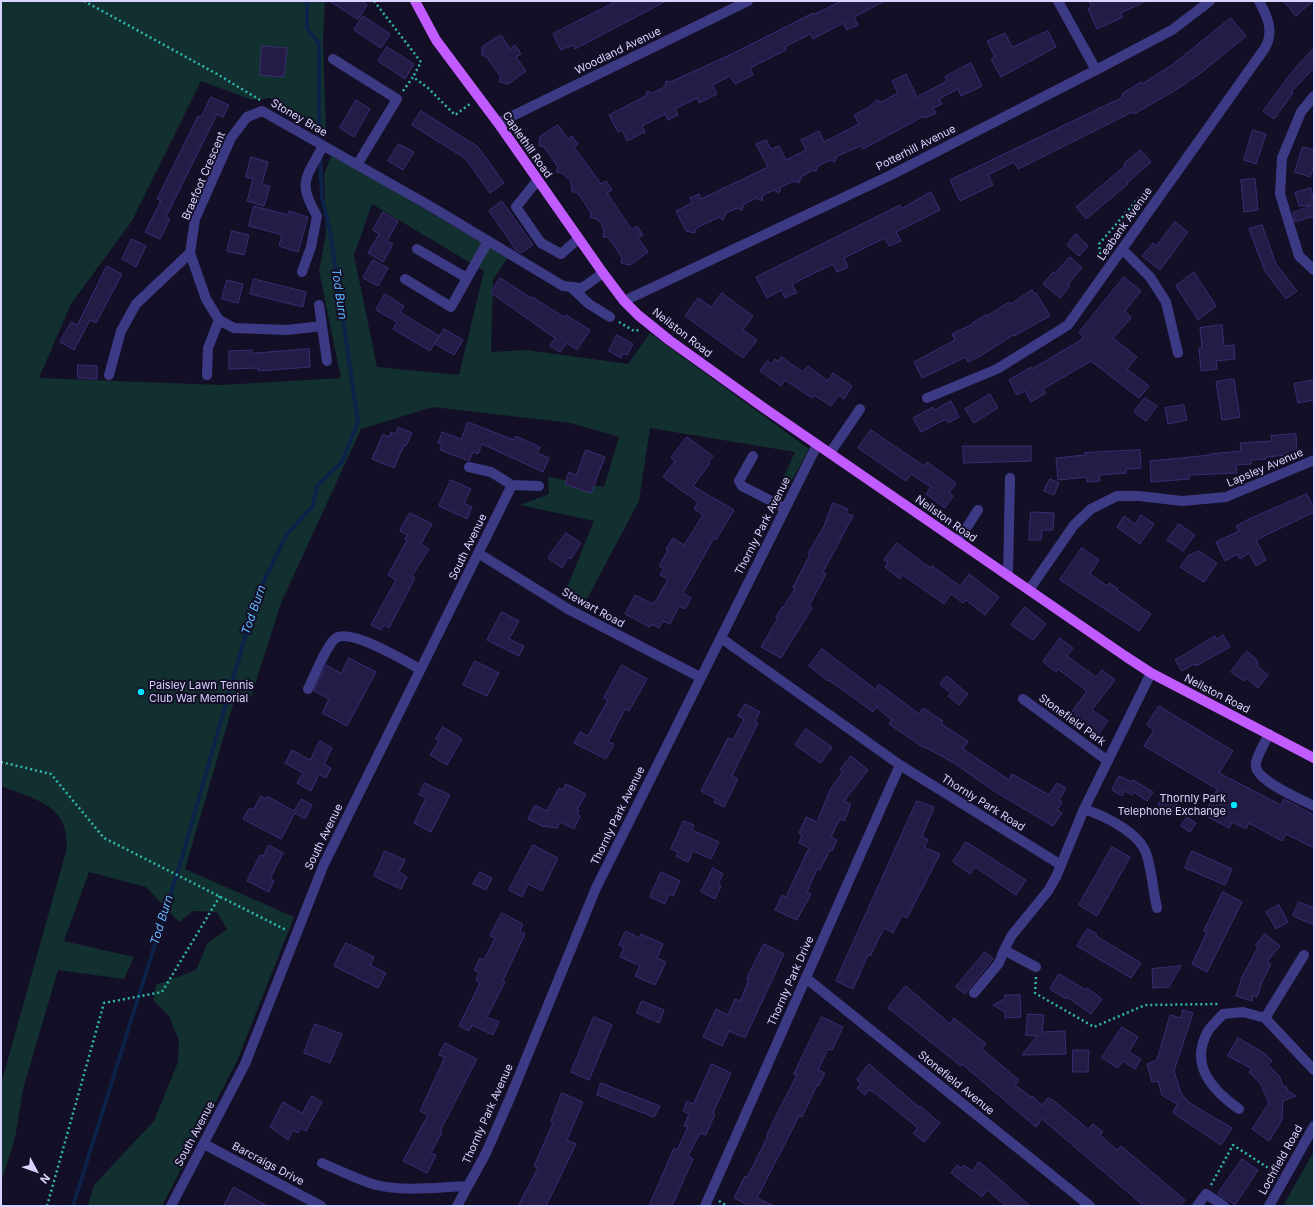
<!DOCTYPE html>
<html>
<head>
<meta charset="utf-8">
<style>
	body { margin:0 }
	#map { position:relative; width:1315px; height:1207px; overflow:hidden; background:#130f26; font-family:Inter,sans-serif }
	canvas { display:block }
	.frame { position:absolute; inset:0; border:2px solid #d9d4ff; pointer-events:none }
	.north { position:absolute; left:16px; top:1151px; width:40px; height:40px; -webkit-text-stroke:3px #130f26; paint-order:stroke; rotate:131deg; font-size:11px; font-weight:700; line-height:16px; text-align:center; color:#d9d4ff }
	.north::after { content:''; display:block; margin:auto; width:14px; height:18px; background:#d9d4ff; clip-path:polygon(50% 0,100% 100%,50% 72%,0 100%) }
</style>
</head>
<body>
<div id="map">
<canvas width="1315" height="1207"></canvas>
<div class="frame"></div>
<div class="north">N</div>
</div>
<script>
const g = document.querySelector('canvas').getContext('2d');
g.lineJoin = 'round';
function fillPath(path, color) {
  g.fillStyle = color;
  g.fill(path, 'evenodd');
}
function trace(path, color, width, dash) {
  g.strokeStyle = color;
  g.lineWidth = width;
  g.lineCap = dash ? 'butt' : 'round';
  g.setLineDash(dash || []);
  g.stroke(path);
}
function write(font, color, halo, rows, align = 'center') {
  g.font = font + ' Inter,sans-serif';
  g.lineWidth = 4;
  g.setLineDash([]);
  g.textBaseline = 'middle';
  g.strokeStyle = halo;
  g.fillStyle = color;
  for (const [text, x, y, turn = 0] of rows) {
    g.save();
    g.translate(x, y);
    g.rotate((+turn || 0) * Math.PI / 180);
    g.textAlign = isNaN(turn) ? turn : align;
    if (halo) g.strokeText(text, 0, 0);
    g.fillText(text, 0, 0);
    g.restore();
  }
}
const green = new Path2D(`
	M1,1H325L323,40L326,135L270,98L252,100L201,81L132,221L71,304L39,378L221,385L341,378L319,271L326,234L324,174L332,154L507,258L493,280L491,352L527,350L628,364L650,333L809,449L787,489L779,487L795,452L650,428L639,501L586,601L566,590L594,521L520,505L549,494L548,477L604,487L619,437L571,423L433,407L361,429L281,603L251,697L237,691L185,869L294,917L237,1061L162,1206H90L88,1204L94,1185L154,1121L178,1062L179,1040L169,1016L153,1000L156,985L196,970L207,944L227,929L217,912L193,911L179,922L146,887L89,872L64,941L134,957L124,979L58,970L23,1089L15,1138L1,1183V1084L67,848C68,803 35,800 1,786ZM372,204L484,271L459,375L377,367L354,255Z
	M1314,1151V1206H1283Z`);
const stream = new Path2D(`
	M307,1V29L319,43V142
	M73,1206L181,861L257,595L287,534L313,506L317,486L342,462L358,422L330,231L322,198L320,157`);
const building = new Path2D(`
	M330,1H361L367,5L358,19Z
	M617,1H666L575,49L573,45L561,50L553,34Z
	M842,1H885L854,17L858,25L847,30L843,23L813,39L810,34L785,47L786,50L750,68L753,75L735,84L730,76L713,85L717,94L699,103L697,98L675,109L678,115L668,120L665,114L642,126L645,132L627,141L622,130L618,132L609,115L646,96L647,91L652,93L665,87L666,81L670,82L732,54L813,13L814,14Z
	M1089,1H1146L1121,13L1123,17L1097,29L1088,9L1091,6Z
	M1284,1H1313L1296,16Z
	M363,16L390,34L381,48L354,30Z
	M1231,18L1246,36L1202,72L1179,88L1134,114L1132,112L1018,169L1014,162L988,175L993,185L960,201L950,180L1123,97L1122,94L1141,82L1142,84L1172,65Z
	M1048,31L1056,47L1001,77L991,59L995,57L987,41L1005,33L1012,47Z
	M501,35L510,49L515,45L518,49L521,54L516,57L526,71L508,84L499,82L501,77L493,66L486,56H482V47Z
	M262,46L287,48L284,77L260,75Z
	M387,47L414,64L405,79L378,61Z
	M1314,48V68L1291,92L1293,93L1274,119L1263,111L1292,72Z
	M971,63L982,86L961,96L958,89L939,99L942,104L933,108L936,113L925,118L924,116L863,149L861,146L837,156L835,162L831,160L818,166L816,171L813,170L801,177L799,183L794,181L781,187L779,193L774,190L763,195L762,201L757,198L744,204L742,210L737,208L726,213L723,220L719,217L707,223L696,228L695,233L686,231L676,211L692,203L690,198L699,194L701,199L768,167L756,144L766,140L771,149L779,146L786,160L806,150L801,140L819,131L824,142L859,124L854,115L869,107L877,100L881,102L898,93L892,81L906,74L917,97L947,81L945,77Z
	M211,97L229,105L223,117L217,114L166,217L170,219L160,239L145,232L161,201L157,199L198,116L201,117Z
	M356,100L370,109L354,137L340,128Z
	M421,111L478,147L504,183L490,193L466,159L412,125Z
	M558,125L568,139L572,136L578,144L574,147L601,184L606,181L612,190L607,193L632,230L637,226L643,235L638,238L648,252L630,265L621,263L622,258L615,247L608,237H603L604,231L601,223L596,219L590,217L591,213L584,202L577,192H572L571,181L562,173L556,172L558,167L544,147L539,146L540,137Z
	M1253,130L1266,134L1256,164L1244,160Z
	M399,144L414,152L403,170L388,161Z
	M1303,147L1314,150V165L1310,177L1295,172Z
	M1141,150L1151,162L1127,183L1128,184L1086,219L1076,207L1125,166L1124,164Z
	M251,157L268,162L262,184L270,186L264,206L247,201L253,179L246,177Z
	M1255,179L1258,210L1244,212L1241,180Z
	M1311,188L1314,205L1299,206L1295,193Z
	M931,192L940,210L896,232L901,241L889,246L885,238L844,258L848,267L837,272L833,264L792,284L797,293L791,295L785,298L781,290L767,298L756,277L900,205L902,208Z
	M502,201L533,245L521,253L516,250L489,211Z
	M1314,205V216L1295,222L1293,213Z
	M254,206L288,215L289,211L308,217L298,252L279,246L282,235L249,226Z
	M383,212L398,221L387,241L393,244L383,262L368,253L379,234L373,230Z
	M1175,222L1188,232L1160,270L1142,256L1153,243L1156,246Z
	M1262,225L1276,264L1297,291L1286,299L1265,271L1249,229Z
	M232,231L249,235L244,255L227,251Z
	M1076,234L1088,246L1079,256L1067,245Z
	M132,239L146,246L136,267L122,259Z
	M1070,257L1082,268L1068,284L1070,286L1060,298L1043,284L1053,272L1055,273Z
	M373,260L388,268L378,286L363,278Z
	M107,266L122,274L96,323L90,320L74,350L60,342L71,322L77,325Z
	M1194,272L1216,306L1198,320L1176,286Z
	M1124,277L1141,291L1125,311L1131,318L1113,338L1137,357L1127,369L1149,386L1139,398L1091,361L1043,389L1046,393L1031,402L1025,391L1017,395L1009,380L1031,367L1032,369L1084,338L1079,333Z
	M500,278L531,298L532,297L564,317L566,315L590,330L577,350L567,343L560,352L550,346L555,338L491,293Z
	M254,279L306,292L303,307L250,294Z
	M227,280L243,284L238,303L222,299Z
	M1032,290L1034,294L1036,293L1050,316L1014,336L1013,335L982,355L968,362L966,357L922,378L914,362L955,340L952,334L973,324L972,323L986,315L987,316L1009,302L1010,304Z
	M722,293L753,316L743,330L757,340L743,358L685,316L698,298L711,307Z
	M385,294L404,306L400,312L439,336L430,351L393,329L397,322L376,310Z
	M1222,325L1224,346L1234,345L1235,359L1216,361L1217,369L1201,371L1199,348H1202L1200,328Z
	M444,329L463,340L454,355L435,344Z
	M617,335L633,344L627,355L623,353L621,358L609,351Z
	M309,349L310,367L258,371V368L229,369V351L252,350V353Z
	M781,357L803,372L808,366L828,381L833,373L852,386L844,399L839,395L831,406L814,395L812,398L785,380L781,386L760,371L767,361L772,364L775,359L778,361Z
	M78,365L97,366V379L78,378Z
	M1234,379L1240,417L1222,420L1216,382Z
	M1314,380V400L1298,403L1294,384Z
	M990,394L998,408L974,423L965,409Z
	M1145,398L1157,406L1146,421L1134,412Z
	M951,401L959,417L948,423L946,419L921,432L913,418L933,407L934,410Z
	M1184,405L1187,420L1168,424L1165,408Z
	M468,422L514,440L516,436L540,447L537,453L549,458L543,472L482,444L478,454L473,452L469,461L440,450L442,445L438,443L442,432L461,439Z
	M398,427L412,433L406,446L404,445L394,468L372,459L383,434L389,437L391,432L396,434Z
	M871,430L924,466L927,462L956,483L949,493L953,496L945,508L926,494L931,487L911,474L906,481L858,448Z
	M1296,434L1297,454L1266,457V459L1251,460V464L1236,465L1237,473L1189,475V479L1151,482L1150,461L1210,455V454L1241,451L1240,443L1272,441L1271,436Z
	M687,437L713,456L708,462L710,463L693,486L734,510L716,540L714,538L683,593L691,598L685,609L679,606L670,624L663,621L659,628L652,624L650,627L625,614L635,595L653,604L655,601H656L668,579L660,575L664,568L659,566L668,550L666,549L673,538L684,545L703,515L694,509L698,502L663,477L675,461L671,458Z
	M963,446H1031V461L964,463Z
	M586,450L605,457L591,493L565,484L569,472L576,475Z
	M1140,450L1141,468L1126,469V473L1099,475L1100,481L1087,482V477L1058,480L1056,458L1085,455V453Z
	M1050,479L1059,483L1054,495L1044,491Z
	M451,480L471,489L464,503L472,507L467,519L439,506Z
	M1307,494L1314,508V512L1256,540L1266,560L1256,566L1249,553L1240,559L1237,554L1225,561L1216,542L1239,531L1236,526L1247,520Z
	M833,503L848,509L846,513L853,516L823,572L826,574L809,606L812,608L781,658L761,647L778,618L776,617L782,607L783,608L795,588L793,587L810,555L808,554L824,526Z
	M1031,512L1054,513L1053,530H1042L1041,540H1029Z
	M410,513L432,524L421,544L429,549L412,576L415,578L389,628L384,625L381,630L371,625L396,580L388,575L407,540L405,539L408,535L400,531Z
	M1141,515L1154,524L1140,544L1117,527L1124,516L1135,524Z
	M1179,524L1195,535L1183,551L1167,540Z
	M566,533L581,543L571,559L569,557L562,568L548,558Z
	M897,543L926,565L931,568L932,566L960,586L969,574L999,597L985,615L966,600L963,603L951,594L944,604L903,575L900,579L885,567L888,562L884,560Z
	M1082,548L1099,560L1090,574L1107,586L1109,583L1118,589L1117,590L1151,614L1139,631L1060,580Z
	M1199,551L1217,563L1204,582L1180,567L1188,556Z
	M1025,607L1046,624L1033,640L1011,625Z
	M502,612L519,621L509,639L524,646L519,656L487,640Z
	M1223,635L1230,647L1196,666L1194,664L1182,671L1175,660L1215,636L1217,639Z
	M1060,638L1073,648L1067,656L1096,677L1102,670L1115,680L1092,710L1108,721L1098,735L1084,724L1081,727L1068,717L1087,691L1058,669L1056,672L1043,662Z
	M822,649L875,689L879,684L919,714L923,708L943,721L941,724L968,741L963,749L1009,780L1012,774L1049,795L1057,783L1066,788L1059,800L1062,802L1057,810L1062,813L1053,826L994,791L954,763L925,747L924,748L889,724L892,720L876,707L873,712L829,680L828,681L809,666Z
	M1247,651L1257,660L1258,667L1268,675L1258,688L1246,678L1244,681L1231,672Z
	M349,658L376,672L347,726L322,713L329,699L314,691L326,665L341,673Z
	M475,661L499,673L487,696L463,685Z
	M622,665L647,679L629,711L625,709L608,742L614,744L606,759L574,743L580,732L588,736L608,700L604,698Z
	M947,676L968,694L959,705L948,696L951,693L940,684Z
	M745,704L760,712L755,721L758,723L732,776L738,779L724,807L714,802L716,799L701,791L728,738L733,740L744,719L738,716Z
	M1159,706L1233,751L1219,773L1281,805L1284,799L1314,815V848L1286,834L1282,841L1249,823L1246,829L1232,822L1229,828L1204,815L1217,789L1144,746L1154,730L1147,725Z
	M443,727L462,739L447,765L430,755L439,741L436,739Z
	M806,729L832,747L821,763L795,745Z
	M320,741L332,748L324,764L331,768L326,778L319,774L311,791L297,783L303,773L285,763L292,750L310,760Z
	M851,756L868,770L844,801L851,804L848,810H849L844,821L840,819L831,837L837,840L832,851L830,850L820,870L817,869L807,892L811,894L797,920L775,910L782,895L786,897L809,848L799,843L802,835L799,833L806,817L817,822L831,788L843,772L840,770Z
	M1119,776L1132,782L1133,780L1153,792L1147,801L1134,792L1132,795L1125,791L1122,796L1112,790Z
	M425,783L450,795L431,832L414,823L426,798L419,795Z
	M566,784L586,794L577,810L579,811L577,814L580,816L574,829L560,822L557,828L542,826L528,819L535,805L547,811L559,788L563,790Z
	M261,796L265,799L267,796L294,811L301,799L312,805L305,819L295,813L281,839L243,819L249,808L253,810Z
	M1163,797L1179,806L1174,815L1158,805Z
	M917,801L934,807L922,837L928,840L924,847L940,854L907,918L902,915L893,933L884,928L870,956L868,955L853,989L836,981Z
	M1187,817L1196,823L1190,832L1181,826Z
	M684,821L694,825L692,830L719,842L711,859L693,851L688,862L676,856L678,852L671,849Z
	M966,842L1026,880L1016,895L975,867L970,874L953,862Z
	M269,845L283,853L270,879L274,881L269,892L247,881L260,855L263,856Z
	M533,845L558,858L542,891L528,884L522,897L509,890Z
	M1112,847L1130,857L1097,916L1079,905Z
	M385,851L405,860L399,872L407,877L401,889L374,876Z
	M1192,851L1232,869L1225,885L1185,868Z
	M713,868L723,874L718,884L721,886L715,899L701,892Z
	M480,872L492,878L486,890L473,884Z
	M661,872L680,881L673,896L669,894L665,904L650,897Z
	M1223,892L1242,902L1207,972L1192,964L1207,932L1204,931Z
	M1299,902L1314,908V925L1293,916Z
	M1279,905L1288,922L1276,929L1266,912Z
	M502,913L523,924L520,931L525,934L503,980L505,982L487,1017L499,1022L493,1035L472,1025L469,1031L459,1026L480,983L476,980L479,973L474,970L480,958L484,960L495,938L490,936Z
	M1088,929L1097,934L1096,936L1141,963L1131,978L1077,946Z
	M626,931L639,938L641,934L663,944L657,958L666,962L655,985L635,976L640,966L620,957L624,947L619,945Z
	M1265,934L1280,946L1267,962L1271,964L1262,982L1257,997L1253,995L1252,1001L1236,996L1242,977L1258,947L1256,945Z
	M346,943L374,957L370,965L386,973L378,988L334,966Z
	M764,944L784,954L745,1038L729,1031L722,1046L703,1037L716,1009L728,1015L735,999L740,1001L749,980L747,979Z
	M985,952L993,959L965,994L956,987Z
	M1181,966L1169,987L1153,988L1152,969Z
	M1059,974L1086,990L1087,988L1102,999L1091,1014L1067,997L1066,999L1050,989Z
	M906,986L950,1024L954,1018L986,1044L982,1049L1019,1080L1015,1085L1031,1097L1032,1096L1042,1105L1048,1098L1054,1101L1088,1129L1093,1124L1103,1132L1100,1135L1117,1150L1121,1146L1185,1200L1180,1206H1144L1042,1119L1036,1127L962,1064L961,1066L888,1008Z
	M1005,995H1020L1021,1017L1005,1018V1012L993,1005L1005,999Z
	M642,1001L664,1010L659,1023L637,1013Z
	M1183,1010L1193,1013L1174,1071L1181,1093L1188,1102L1232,1128L1221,1145L1173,1113L1177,1104L1162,1095L1158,1081L1152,1082L1147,1064L1157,1060L1170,1015L1181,1018Z
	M1028,1014L1044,1015L1042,1032L1065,1031L1066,1054L1022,1055L1037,1036L1026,1035Z
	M594,1017L612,1025L589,1080L571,1072Z
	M822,1017L843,1027L832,1050L828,1049L818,1070L825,1073L818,1086L817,1085L802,1117L799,1116L757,1198L774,1206H750L734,1198L745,1176L747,1178L768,1136L767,1135L777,1114L797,1075L794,1074Z
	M315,1024L342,1034L330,1063L304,1053Z
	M1122,1027L1138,1037L1129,1052L1141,1059L1135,1069L1123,1061L1118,1068L1102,1058Z
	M1238,1038L1264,1053L1272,1061L1268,1065L1280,1077L1283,1087L1286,1086L1288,1091L1296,1096L1283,1101L1282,1120L1269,1141L1252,1129L1269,1103L1260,1083L1249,1072L1252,1069L1228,1056Z
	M445,1043L477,1059L440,1131L442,1132L431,1153L436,1155L427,1173L403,1161L428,1115L420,1111L445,1057L439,1055Z
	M1073,1050H1089L1088,1072H1073Z
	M712,1064L731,1073L713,1113L715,1114L706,1135L700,1133L688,1156L693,1159L672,1206H649L674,1148L677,1150L688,1127L684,1126L689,1114L683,1111L687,1101L693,1104Z
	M869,1064L919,1107L920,1106L940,1123L924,1142L913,1133L918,1128L875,1093L869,1090L865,1095L857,1088L861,1083L857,1080Z
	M601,1083L660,1106L654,1117L597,1095Z
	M562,1093L583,1102L567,1140L576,1144L546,1206H518L538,1168L534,1166L553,1123L551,1122Z
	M312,1096L322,1102L306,1131L300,1128L298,1133L293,1130L288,1140L270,1127L283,1102L302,1113Z
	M1242,1159L1258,1170L1235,1205L1218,1194Z
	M979,1162L989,1170L1030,1206H1006L987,1190L982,1197L951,1173L957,1165L961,1168L964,1165L972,1171Z
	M234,1187L267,1206H224Z`);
const path = new Path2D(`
	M84,1L217,74L260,100
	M374,1L421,62L413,77
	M403,91L413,77L428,88L455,115L470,104
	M1101,259L1099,244L1145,191L1150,190
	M619,322L634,331L639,330
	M1,762L51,774L104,838L286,930
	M1036,977L1035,993L1094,1027L1145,1005L1218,1004
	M1211,1185L1233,1145L1276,1173
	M719,1201L727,1206
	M47,1206L104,1003L162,992L220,896`);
const minor = new Path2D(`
	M1058,1L1096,70
	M333,59L397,99L357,165
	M1314,96L1301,112L1282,158L1280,194L1299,256L1314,270
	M498,123L748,1
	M537,181L516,207L541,243L561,254L578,239
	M417,249L467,278
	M1123,250L1150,277L1166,302L1178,353
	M302,272L311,247L317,216C297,182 306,178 323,146
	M405,279L451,307L488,241
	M572,288L589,304L610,317
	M624,301L889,176L1096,70L1172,30L1210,1
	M319,305L327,361
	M322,326L287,330L234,328L219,320L206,299L190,253L195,219L231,138L247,117L262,111L430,206L563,286L582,288L603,273
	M109,375L121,331L136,304L190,253
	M207,375L208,348L219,320
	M927,398L997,369L1068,325L1265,48C1274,32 1268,17 1259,1
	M830,453L860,409
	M753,456L739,481L742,486L785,508
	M469,467L491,472L512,485L539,486
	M958,541L978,510
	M478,553L568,609L700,677
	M1008,575L1010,478
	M1029,590L1074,525L1091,509L1117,496H1139L1182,501L1226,497L1314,460
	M721,638L900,765L1061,865
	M308,689C314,678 326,645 336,638C351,628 405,661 420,669
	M1023,699L1108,761
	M1269,734C1265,743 1258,753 1256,763C1252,780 1301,799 1314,806
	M1084,809C1105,816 1141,833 1147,856C1152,872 1153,891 1157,908
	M1036,967L1004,950L1012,935L1048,891L1056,877L1084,809L1151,673
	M806,978L1090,1206
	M974,993L999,963L1004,950
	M1265,1018L1304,955
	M1239,1109C1212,1090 1189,1065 1208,1031C1212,1025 1218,1020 1223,1014L1243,1012L1265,1018L1314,1070
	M204,1144L321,1206
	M322,1163C339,1170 358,1180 376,1185C405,1192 438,1187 468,1186
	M171,1206L245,1064L324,864L512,485
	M457,1206L486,1153L510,1098L596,888L817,445
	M705,1206L900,765
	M1197,1206L1206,1194L1224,1206
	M1269,1206L1314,1126`);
const major = new Path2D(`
	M415,1L436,40L498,123L603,273L624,301L638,315L669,340L764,408L1125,656L1151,673L1314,758`);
const markers = [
	[141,692,4,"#00e5ff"],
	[1234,805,4,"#00e5ff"]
];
const streetNames = [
	["Woodland Avenue",618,51,-26],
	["Stoney Brae",299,118,30],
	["Caplethill Road",527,145,55],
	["Potterhill Avenue",916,148,-27],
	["Braefoot Crescent",204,176,-67],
	["Leabank Avenue",1125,224,-55],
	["Neilston Road",682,333,38],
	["Lapsley Avenue",1265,468,-23],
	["Neilston Road",946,519,35],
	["Thornly Park Avenue",763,526,-63],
	["South Avenue",468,547,-64],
	["Stewart Road",593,608,29],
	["Neilston Road",1217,694,27],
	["Stonefield Park",1072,720,36],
	["Thornly Park Road",983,803,32],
	["Thornly Park Avenue",618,816,-64],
	["South Avenue",324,837,-64],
	["Thornly Park Drive",791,981,-66],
	["Stonefield Avenue",956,1083,39],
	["Thornly Park Avenue",488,1114,-66],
	["South Avenue",195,1134,-62],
	["Lochfield Road",1281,1160,-61],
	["Barcraigs Drive",268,1164,28]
];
const poiNames = [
	["Paisley Lawn Tennis",149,686],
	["Club War Memorial",149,699],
	["Thornly Park",1226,799,"right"],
	["Telephone Exchange",1226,812,"right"]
];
const waterNames = [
	["Tod Burn",339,294,82],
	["Tod Burn",254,610,-71],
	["Tod Burn",162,920,-73]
];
fillPath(green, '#12302f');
trace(stream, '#0c2248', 4);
fillPath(building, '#241b47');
trace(building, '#3b2d73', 1);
trace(path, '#2fb8b0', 2.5, [2, 3]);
trace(minor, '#3d3a85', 10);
trace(major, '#c25bff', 10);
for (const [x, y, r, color] of markers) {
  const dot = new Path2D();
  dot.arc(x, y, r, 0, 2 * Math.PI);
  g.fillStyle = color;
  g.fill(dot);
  trace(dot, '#130f26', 1.5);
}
write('11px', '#d9d4ff', '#130f26', streetNames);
write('11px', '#d9d4ff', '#130f26', poiNames, 'left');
write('italic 12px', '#62b6ff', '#130f26', waterNames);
</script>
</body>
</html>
